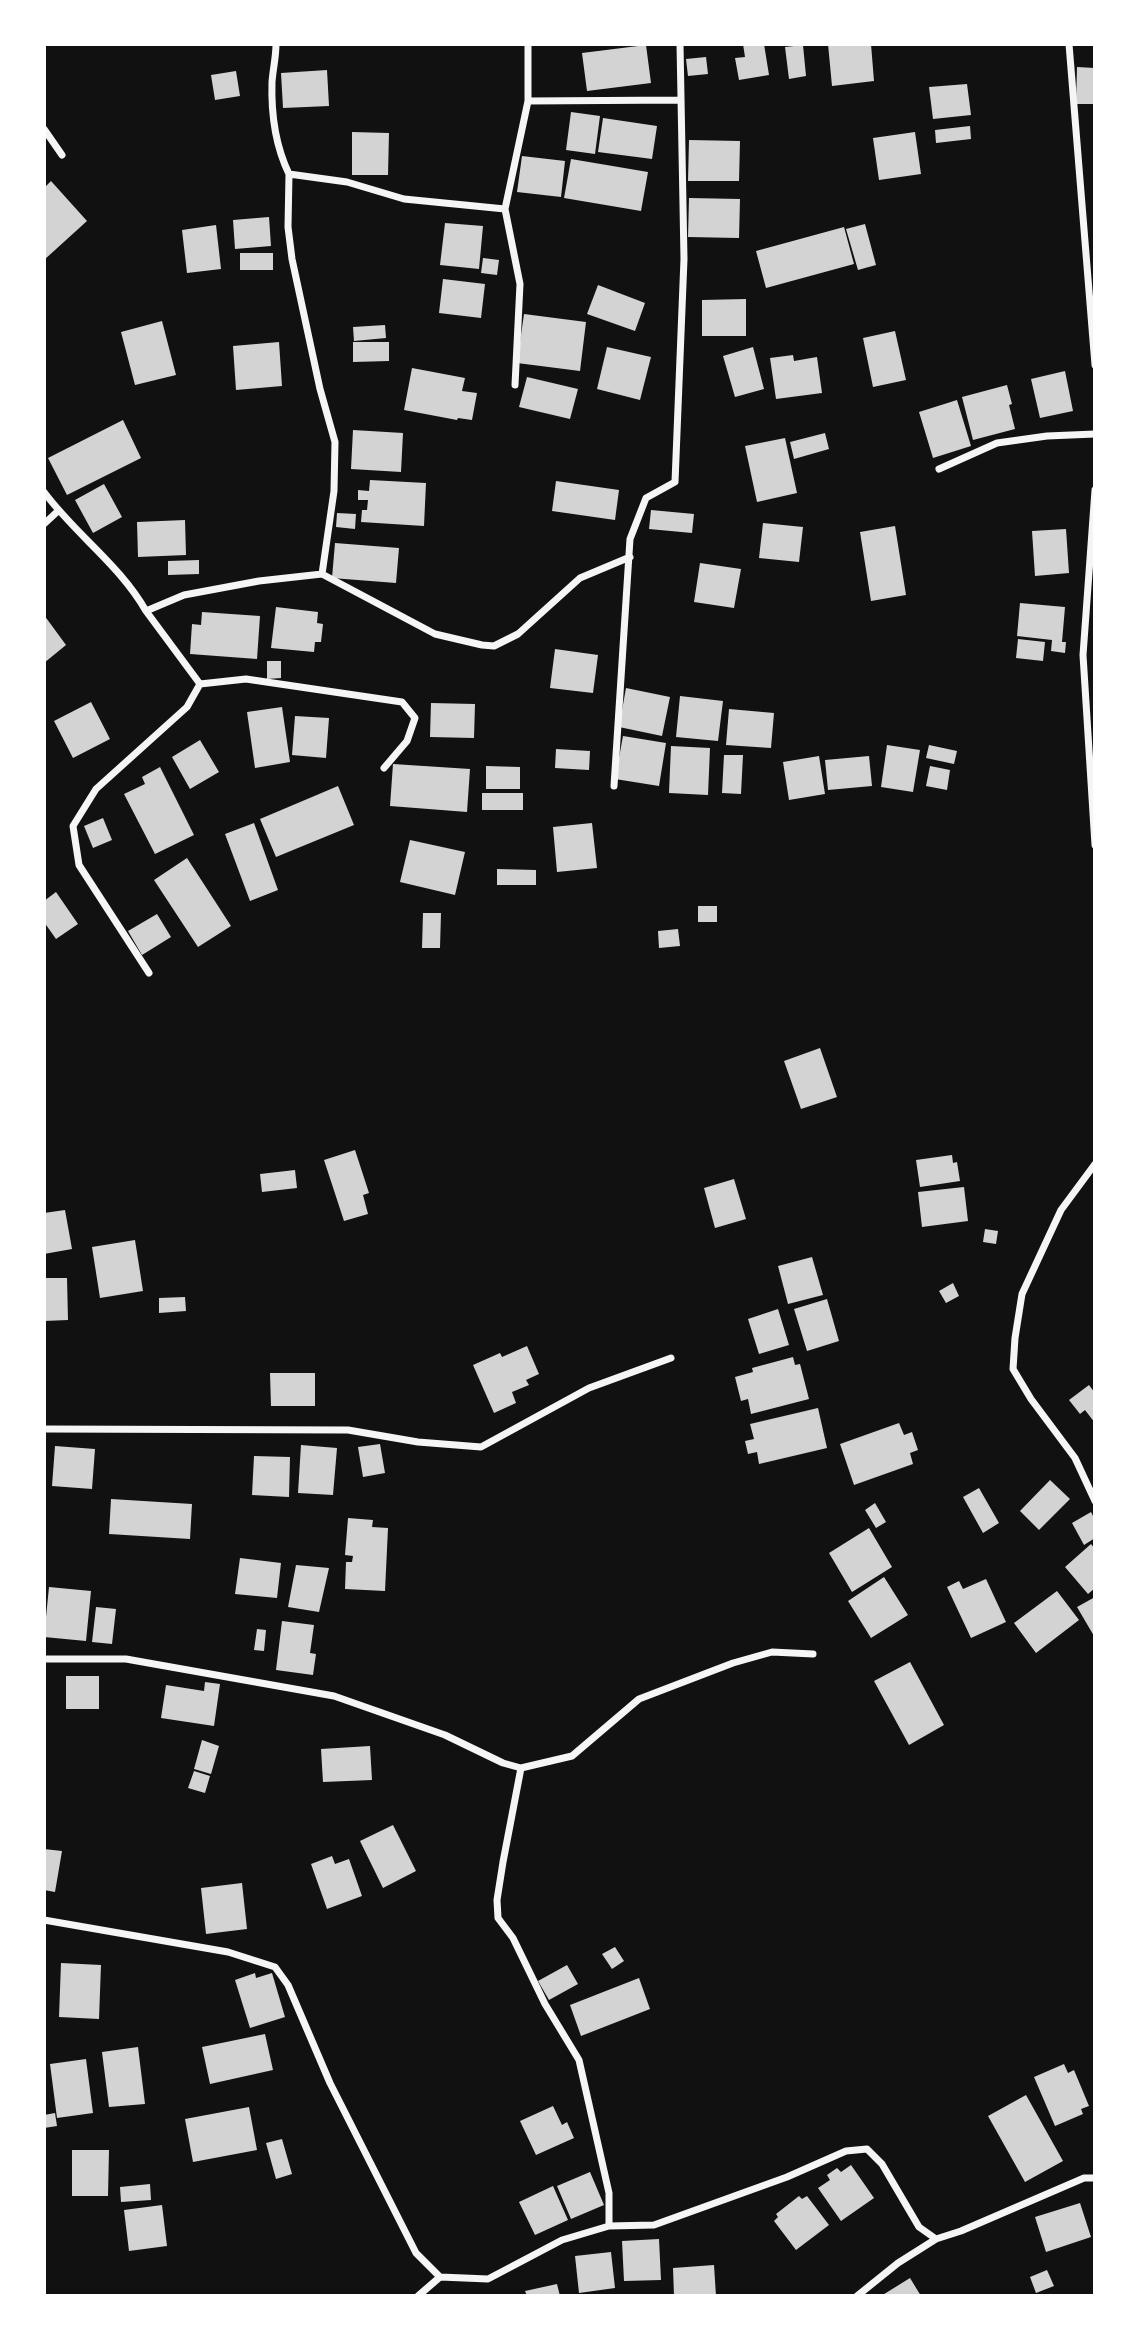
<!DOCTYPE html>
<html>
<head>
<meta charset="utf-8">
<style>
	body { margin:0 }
	#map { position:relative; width:1139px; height:2340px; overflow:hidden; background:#111; font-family:Lato,sans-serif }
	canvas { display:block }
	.frame { position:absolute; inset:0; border:46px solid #fff; pointer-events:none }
</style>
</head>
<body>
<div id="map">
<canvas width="1139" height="2340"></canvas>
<div class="frame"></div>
</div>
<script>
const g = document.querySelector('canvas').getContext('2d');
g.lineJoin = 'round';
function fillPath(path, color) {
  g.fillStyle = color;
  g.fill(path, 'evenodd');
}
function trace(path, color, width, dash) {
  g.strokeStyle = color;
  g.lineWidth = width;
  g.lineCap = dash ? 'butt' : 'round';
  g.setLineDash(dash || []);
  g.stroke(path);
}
const building = new Path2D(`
	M743,44H764L769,75L739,80L735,58L745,57Z
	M828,44H871L874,81L832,86Z
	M646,45L651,83L587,91L582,53Z
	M803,45L806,76L789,79L785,47Z
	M706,57L708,74L688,76L686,59Z
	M1077,67L1095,68V104H1076Z
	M327,70L329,106L283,108L281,73Z
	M236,71L240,96L215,100L211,75Z
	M967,84L971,115L933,119L929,87Z
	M571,112L600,116L595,154L566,150Z
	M603,118L657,126L652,159L598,152Z
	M970,126L971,139L936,143L935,130Z
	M352,132L389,133L388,175H352Z
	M915,132L921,174L879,180L873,138Z
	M689,140L740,141L739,181H688Z
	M522,156L565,161L561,197L517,192Z
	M571,159L648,172L641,211L564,198Z
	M51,181L87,221L44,260V188Z
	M689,198L740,199L739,238L688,237Z
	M269,217L271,246L235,249L233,220Z
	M445,223L483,226L479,269L440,265Z
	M865,224L876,265L858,270L846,229Z
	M216,225L221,269L187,273L182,230Z
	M844,227L854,264L766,288L756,251Z
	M240,253H273V270H240Z
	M483,258L499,260L497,275L481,273Z
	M443,279L485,284L481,318L439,313Z
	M598,285L645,303L635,331L587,314Z
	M746,299V336H702V300Z
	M524,314L586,322L580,371L517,363Z
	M162,321L176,375L135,385L121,332Z
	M385,325L386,338L354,341L353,327Z
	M895,331L906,380L873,387L863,338Z
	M279,342L282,386L236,390L233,346Z
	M353,342H389V361L353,362Z
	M607,347L651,357L640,400L597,389Z
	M753,347L764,389L735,397L723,356Z
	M793,355L794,361L817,357L822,393L776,399L770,358Z
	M412,368L465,378L462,391L477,393L472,420L458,418L457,420L404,410Z
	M1065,371L1073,411L1040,418L1031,379Z
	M527,377L578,389L570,419L519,407Z
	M1007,385L1012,404L1009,405L1015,429L973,440L962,397Z
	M957,400L971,446L933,458L919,412Z
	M123,420L141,458L67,495L48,458Z
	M353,430L403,433L401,472L351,469Z
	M825,433L829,449L794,459L790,442Z
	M785,438L797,493L757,502L745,446Z
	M370,480L426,483L424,526L361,522L362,510H367L368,500H358V490L369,491Z
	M556,481L619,490L615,520L552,511Z
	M104,484L122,517L93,533L75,500Z
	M651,510L694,514L692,533L649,529Z
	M337,513L356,514L355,529L336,527Z
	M185,520L186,555L138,557L137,522Z
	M763,523L803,527L799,562L759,558Z
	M895,526L906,595L871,601L860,532Z
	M1066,529L1069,573L1035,576L1032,531Z
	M335,543L399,548L396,583L332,578Z
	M199,560V574L168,575V561Z
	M700,563L741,569L734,608L694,602Z
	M1020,603L1065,607L1062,642H1066L1065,653L1051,651L1052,640L1017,636Z
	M276,607L318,612L317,623L323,624L321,642H315L314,652L271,648Z
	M202,612L260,616L257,659L190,654L192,624L201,625Z
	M44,615L66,645L44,663Z
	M1018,639L1045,642L1043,661L1016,658Z
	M555,649L598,655L593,693L550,688Z
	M267,661H281V678L267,679Z
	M626,688L670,697L662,736L619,727Z
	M680,696L723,701L718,741L676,737Z
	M91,702L110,739L73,758L54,721Z
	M431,703L475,704L474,738L430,737Z
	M282,707L290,762L255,768L247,712Z
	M729,709L774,713L771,748L726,745Z
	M295,716L329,718L326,758L292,755Z
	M623,736L666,743L659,786L615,779Z
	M200,740L219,772L190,789L172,757Z
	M887,745L920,750L913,792L881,787Z
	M929,745L957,751L954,764L926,758Z
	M671,746L710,748L708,795L669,793Z
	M556,749L590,751L589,770L555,768Z
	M724,755H743L741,794L722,793Z
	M819,756L825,794L789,800L783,762Z
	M869,756L872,786L828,790L825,760Z
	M393,764L470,769L467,812L390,806Z
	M486,766L520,767V789H486Z
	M930,766L950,770L947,790L926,786Z
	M160,767L194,835L155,854L124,794L145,784L142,777Z
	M338,786L354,825L276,857L260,819Z
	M482,793H523V810H482Z
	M103,818L112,840L93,848L84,826Z
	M254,823L278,890L250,901L225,834Z
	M592,823L597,868L557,872L553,827Z
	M410,840L465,852L455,895L400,882Z
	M187,858L231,926L198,947L154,880Z
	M497,869L536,870V885H497Z
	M56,892L78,924L56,939L44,922V901Z
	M698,906H717V922H698Z
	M423,913H441L440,948H422Z
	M157,914L171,937L142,955L128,931Z
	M678,929L680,946L659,948L658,931Z
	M820,1048L837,1097L801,1109L784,1061Z
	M355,1150L369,1193L363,1195L368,1214L344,1221L324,1160Z
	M952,1155L953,1163L957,1162L960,1181L920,1187L916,1160Z
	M295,1170L297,1188L262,1192L260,1174Z
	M734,1179L746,1219L715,1228L704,1188Z
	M964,1187L968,1221L922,1227L918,1192Z
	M65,1210L72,1249L44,1254V1213Z
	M985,1229L998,1231L996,1244L983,1242Z
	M135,1240L143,1291L100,1298L92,1247Z
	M812,1257L823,1295L788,1304L778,1266Z
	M44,1278H67L68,1320L44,1321Z
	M953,1283L959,1296L946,1303L939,1291Z
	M185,1297L186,1311L159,1313V1298Z
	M827,1299L839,1341L807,1351L794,1309Z
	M778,1309L789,1345L759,1354L748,1319Z
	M527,1346L539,1374L526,1380L529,1385L512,1392L516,1403L494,1413L473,1365L500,1353L502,1357Z
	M793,1357L795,1365L800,1364L809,1399L751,1414L748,1399L741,1401L735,1377L753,1372L752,1368Z
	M270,1373H315V1406H271Z
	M1089,1385L1095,1393V1423L1085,1410L1080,1414L1069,1400Z
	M818,1408L827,1448L759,1464L757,1452L748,1454L745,1441L754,1439L750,1424Z
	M899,1423L904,1435L912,1432L918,1450L910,1453L913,1464L854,1485L840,1444Z
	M380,1444L385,1473L363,1477L358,1447Z
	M301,1445L337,1448L333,1495L298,1493Z
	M55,1446L95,1449L92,1489L52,1486Z
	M254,1456L290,1457L289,1497L252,1495Z
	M1050,1480L1070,1499L1039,1530L1020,1511Z
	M979,1488L999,1523L983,1533L963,1497Z
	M111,1499L192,1504L190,1539L109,1534Z
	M875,1503L886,1522L876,1528L865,1510Z
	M1091,1512L1095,1520V1538L1084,1545L1072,1523Z
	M348,1518L373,1520L372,1527L388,1528L385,1591L345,1589L346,1562H352L353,1556L345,1555Z
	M869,1528L892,1567L852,1592L829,1553Z
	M1091,1544L1095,1549V1588L1088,1594L1065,1567Z
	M240,1558L281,1563L277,1598L235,1594Z
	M296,1565L329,1568L319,1612L288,1607Z
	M884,1577L908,1615L871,1638L848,1601Z
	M986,1579L1006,1622L971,1638L947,1587L959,1581L963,1589Z
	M49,1587L91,1591L86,1641L44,1637Z
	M1057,1591L1079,1620L1036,1653L1014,1623Z
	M1095,1597V1635L1094,1636L1077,1607Z
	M96,1607L116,1609L112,1644L92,1642Z
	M282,1621L314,1625L310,1653L316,1654L313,1675L276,1670Z
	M257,1629L266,1630L264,1651L254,1650Z
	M910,1662L944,1725L909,1745L874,1681Z
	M66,1676H99V1709H66Z
	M205,1682L220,1684L214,1726L161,1718L166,1685L204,1691Z
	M202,1740L219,1746L211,1774L194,1769Z
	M370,1746L372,1780L323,1782L321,1749Z
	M194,1771L210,1776L205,1793L188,1788Z
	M393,1825L416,1871L383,1888L360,1841Z
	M44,1849L62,1851L55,1892L44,1890Z
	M332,1856L335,1864L349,1859L362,1896L327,1909L311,1864Z
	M242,1883L247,1929L206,1934L201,1888Z
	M615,1947L624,1961L612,1969L602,1954Z
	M61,1963L101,1965L99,2019L59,2017Z
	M567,1965L578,1984L549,2000L538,1981Z
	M255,1973L256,1978L272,1973L285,2017L250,2028L235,1980Z
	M639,1978L650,2009L581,2036L570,2005Z
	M265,2034L273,2070L210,2084L202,2047Z
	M138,2047L145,2104L109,2107L102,2052Z
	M86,2059L93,2113L57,2118L50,2064Z
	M1064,2064L1068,2073L1074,2070L1089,2106L1081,2109L1083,2114L1055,2126L1034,2077Z
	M1026,2095L1063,2161L1025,2182L988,2116Z
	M553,2106L562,2125L567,2122L574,2138L536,2155L520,2121Z
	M249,2107L257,2150L193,2162L185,2119Z
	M55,2113L57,2126L44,2128V2115Z
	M282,2139L292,2174L276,2179L266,2143Z
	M72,2150H109L108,2196H72Z
	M851,2165L874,2198L841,2221L818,2188L830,2180L827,2175L837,2168L841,2172Z
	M590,2172L604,2205L571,2219L557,2186Z
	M150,2184L151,2200L121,2202L120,2187Z
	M553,2186L568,2220L535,2235L519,2202Z
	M799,2196L802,2199L807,2196L829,2225L796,2250L774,2221L778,2217L776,2214Z
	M1080,2203L1091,2237L1046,2252L1035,2217Z
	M162,2205L167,2246L129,2251L124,2210Z
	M659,2239L661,2280L624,2281L622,2241Z
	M611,2252L615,2288L579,2293L575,2256Z
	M714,2265L716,2296H674L673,2268Z
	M1047,2270L1054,2286L1036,2293L1030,2277Z
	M910,2278L921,2296H881Z
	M557,2284L560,2296H527L525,2291Z`);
const minor = new Path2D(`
	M276,44C276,57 273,69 272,82C271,115 275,145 289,174L347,182L404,199L505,209L520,284L515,385
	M1069,44L1095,365
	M528,101L681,100
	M44,129L62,155
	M289,174L288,227L292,259L320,389L335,442L334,491L322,574
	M505,209L528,101V44
	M939,469L997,443L1047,436L1095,434
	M1095,490L1083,655L1095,845
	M44,492C75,534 120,565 146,611L184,595L259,581L322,574L435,634L482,645L494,646L518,634L580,578L630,557
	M44,524L58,511
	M146,611L200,684L187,707L96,789L73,826L79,865L149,973
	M200,684L246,679L402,702L415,718L407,741L384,768
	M614,786L630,539L646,498L675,482L684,259L680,44
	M1095,1164L1061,1210L1022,1294L1015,1338L1013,1369L1031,1399L1075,1458L1095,1501
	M44,1429L348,1430L418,1442L481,1447L589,1388L671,1358
	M44,1659H126L334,1696L445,1735L503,1763L521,1768L572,1756L639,1699L733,1663L772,1652L813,1654
	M521,1768L503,1862L497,1900L498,1918L513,1938L545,2004L579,2060L609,2193V2226
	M44,1920L228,1952L275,1967L288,1985L330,2083L416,2253L440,2277L488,2279L562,2240L609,2226L654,2225L787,2177L846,2151L867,2149L882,2164L919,2227L936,2239L961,2231L1084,2178H1095
	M418,2296L440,2277
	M857,2296L898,2263L936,2239`);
fillPath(building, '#d3d3d3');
trace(minor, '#f5f5f5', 7);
</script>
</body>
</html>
